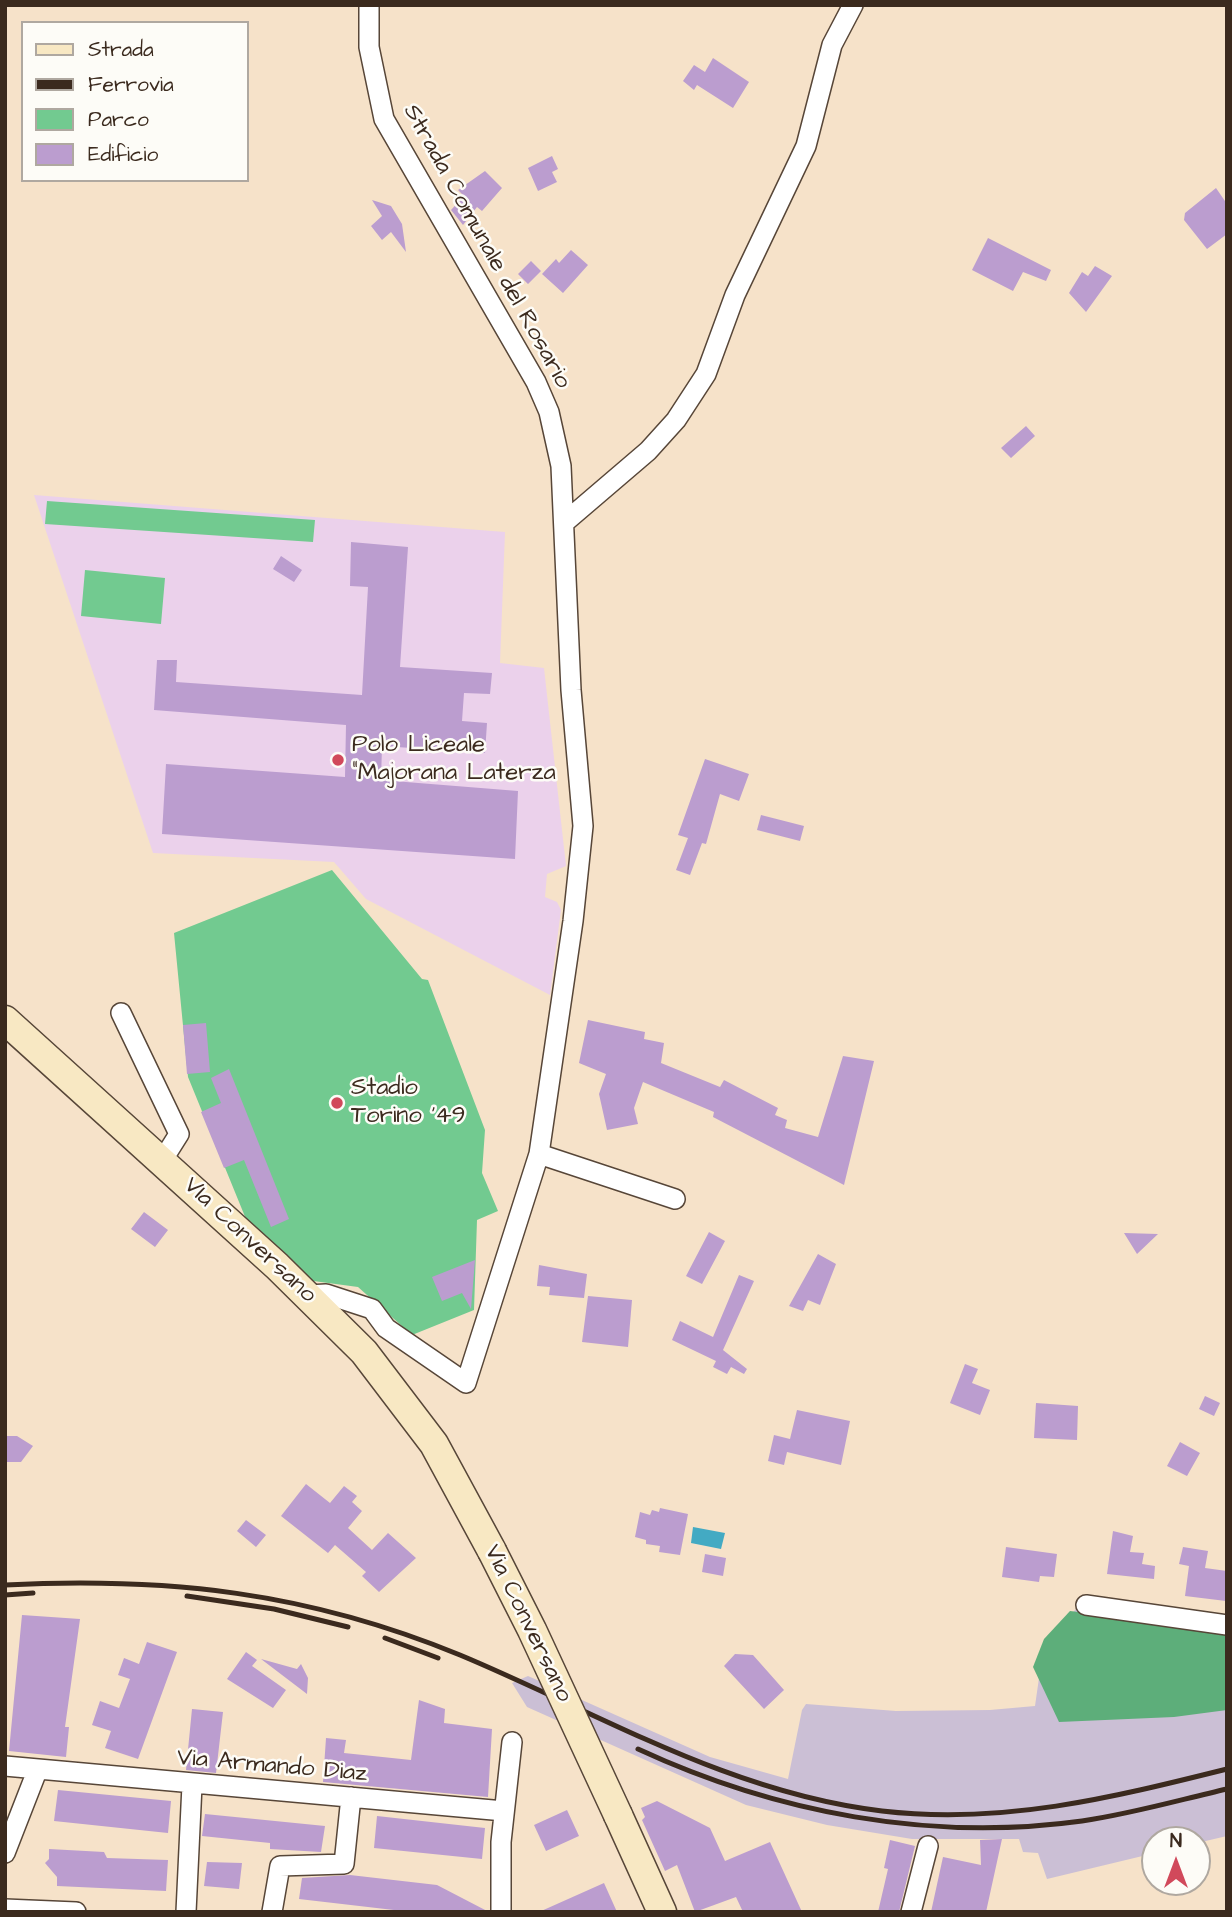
<!DOCTYPE html>
<html>
<head>
<meta charset="utf-8">
<style>
	body { margin:0 }
	#map { position:relative; width:1232px; height:1917px; overflow:hidden; background:#f6e2c9; font-family:"Architects Daughter",sans-serif }
	canvas { display:block }
	.frame { position:absolute; inset:0; border:7px solid #3b2a1e; pointer-events:none }
	.legend { position:absolute; left:21px; top:21px; width:228px; height:161px; box-sizing:border-box; background:#fdfcf7; border:2px solid #afa8a0; margin:0; padding:9px 12px; list-style:none; font-size:21px; color:#3b2a1e }
	.legend li { display:flex; align-items:center; gap:14px; height:35px }
	.legend b { width:35px; border:2px solid #afa8a0 }
	.north { position:absolute; left:1141px; top:1826px; width:70px; height:70px; box-sizing:border-box; background:#fdfcf7; border:2px solid #afa8a0; border-radius:50%; rotate:0deg; font-size:19px; font-weight:700; line-height:28px; text-align:center; color:#3b2a1e }
	.north::after { content:''; display:block; margin:auto; width:24px; height:32px; background:#d1495b; clip-path:polygon(50% 0,100% 100%,50% 72%,0 100%) }
</style>
</head>
<body>
<div id="map">
<canvas width="1232" height="1917"></canvas>
<div class="frame"></div>
<ul class="legend">
<li><b style="height:9px;background:#f8e8c3"></b>Strada</li>
<li><b style="height:9px;background:#3b2a1e"></b>Ferrovia</li>
<li><b style="height:19px;background:#72ca90"></b>Parco</li>
<li><b style="height:19px;background:#bb9dcf"></b>Edificio</li>
</ul>
<div class="north">N</div>
</div>
<script>
const g = document.querySelector('canvas').getContext('2d');
g.lineJoin = 'round';
function fillPath(path, color) {
  g.fillStyle = color;
  g.fill(path, 'evenodd');
}
function trace(path, color, width, dash) {
  g.strokeStyle = color;
  g.lineWidth = width;
  g.lineCap = dash ? 'butt' : 'round';
  g.setLineDash(dash || []);
  g.stroke(path);
}
function write(font, color, halo, rows, align = 'center') {
  g.font = font + ' "Architects Daughter",sans-serif';
  g.lineWidth = 5;
  g.setLineDash([]);
  g.textBaseline = 'middle';
  g.strokeStyle = halo;
  g.fillStyle = color;
  for (const [text, x, y, turn = 0] of rows) {
    g.save();
    g.translate(x, y);
    g.rotate((+turn || 0) * Math.PI / 180);
    g.textAlign = isNaN(turn) ? turn : align;
    if (halo) g.strokeText(text, 0, 0);
    g.fillText(text, 0, 0);
    g.restore();
  }
}
const built = new Path2D(`
	M34,495L505,532L500,663L544,668L566,866L547,874L545,897L557,902L561,910L550,995L366,899L334,862L153,853Z`);
const industrial = new Path2D(`
	M1076,1609L1227,1630V1836L1197,1843V1840H1155V1853L1047,1879L1038,1853L1023,1852L1019,1839H912L827,1825L746,1805L527,1707L512,1683L528,1676L710,1757L788,1779L802,1710L806,1704L896,1711L990,1710L1035,1706L1044,1643Z`);
const green = new Path2D(`
	M47,501L315,520L313,542L45,524Z
	M85,570L165,578L161,624L81,616Z
	M332,870L422,979L428,980L485,1130L482,1173L498,1211L477,1220L474,1310L412,1335L358,1287L306,1280L248,1224L188,1077L174,933Z`);
const forest = new Path2D(`
	M1070,1611L1227,1630V1710L1174,1717L1059,1722L1033,1667L1044,1639Z`);
const water = new Path2D(`
	M693,1527L725,1533L721,1549L691,1543Z`);
const building = new Path2D(`
	M713,58L749,82L733,108L697,85L694,90L683,81L694,65L705,72Z
	M552,156L558,169L552,172L557,182L538,191L528,168Z
	M485,171L502,188L482,211L477,207L463,225L451,210L464,196L458,190Z
	M1216,188L1227,204V234L1207,249L1184,220L1185,213Z
	M372,200L391,206L402,224L406,252L391,232L382,240L371,226L382,216Z
	M988,238L1051,270L1046,281L1023,272L1013,291L972,270Z
	M571,250L588,265L563,293L542,274L556,259L559,263Z
	M531,261L541,271L528,284L518,274Z
	M1095,266L1112,276L1086,312L1069,293L1082,272L1088,276Z
	M1026,426L1035,436L1011,458L1001,448Z
	M351,542L408,547L400,667L492,673L490,694L464,693L462,721L487,723L485,753L382,746L381,780L518,791L515,859L162,834L166,764L345,777L346,725L154,710L157,660H177L176,682L362,695L368,587L350,586Z
	M281,556L302,570L294,582L273,569Z
	M705,759L749,774L739,801L720,794L706,844L702,843L690,875L676,870L688,838L678,835Z
	M761,815L804,826L800,841L757,830Z
	M588,1020L645,1032L644,1039L664,1043L661,1063L720,1087L724,1080L778,1108L775,1115L787,1120L785,1128L818,1137L843,1056L874,1061L844,1185L713,1117L714,1112L643,1082L634,1108L638,1124L607,1130L599,1094L606,1074L579,1063Z
	M206,1023L210,1072L187,1074L183,1025Z
	M229,1069L289,1219L271,1227L244,1160L224,1168L201,1112L221,1103L211,1078Z
	M144,1212L168,1230L155,1247L131,1229Z
	M709,1232L725,1241L702,1284L686,1276Z
	M1124,1233L1158,1234L1137,1254Z
	M818,1254L836,1264L820,1305L808,1300L803,1311L789,1306Z
	M475,1260L471,1309L462,1293L442,1301L432,1277Z
	M539,1265L587,1274L584,1298L549,1295L550,1287L537,1286Z
	M739,1275L754,1281L723,1350L747,1369L744,1374L731,1367L727,1374L713,1367L716,1361L672,1340L680,1321L713,1337Z
	M588,1296L632,1300L628,1347L582,1342Z
	M965,1364L978,1369L972,1383L990,1390L980,1415L950,1403Z
	M1205,1396L1220,1403L1214,1416L1199,1409Z
	M1036,1403L1078,1406L1077,1440L1034,1438Z
	M797,1410L850,1421L841,1465L787,1452L784,1465L768,1461L774,1435L790,1439Z
	M5,1436H17L33,1446L21,1462H5Z
	M1180,1442L1200,1453L1187,1476L1167,1466Z
	M306,1484L330,1503L344,1486L357,1496L352,1502L362,1511L348,1528L372,1550L388,1533L416,1558L379,1592L362,1576L366,1572L335,1545L328,1553L281,1516Z
	M660,1508L688,1514L680,1555L659,1552L660,1546L646,1544V1540L635,1537L640,1512L650,1515L652,1510L659,1512Z
	M246,1520L266,1535L256,1547L237,1531Z
	M1113,1531L1133,1536L1130,1552L1144,1553L1142,1564L1155,1566L1154,1579L1107,1574Z
	M1006,1547L1057,1554L1054,1577L1040,1576L1039,1582L1002,1577Z
	M1183,1547L1208,1551L1205,1568L1227,1571L1226,1601L1185,1596L1189,1566L1179,1564Z
	M705,1554L726,1558L723,1576L702,1572Z
	M22,1615L80,1619L65,1727H69L66,1757L9,1751Z
	M147,1642L177,1652L138,1759L105,1748L111,1731L92,1725L100,1701L119,1708L130,1679L118,1675L124,1658L139,1664Z
	M246,1652L257,1660L252,1666L286,1690L273,1708L227,1679Z
	M735,1654L753,1655L784,1690L764,1709L724,1666Z
	M261,1659L297,1669L301,1664L308,1678L307,1694Z
	M419,1700L445,1709L444,1723L492,1729L488,1797L323,1782L326,1738L346,1740L344,1753L411,1760Z
	M192,1709L223,1712L216,1773L186,1770Z
	M58,1790L171,1801L168,1833L54,1821Z
	M657,1801L710,1828L725,1861L770,1842L802,1912H743L736,1897L695,1912L677,1865L665,1871L642,1820L645,1817L641,1808Z
	M567,1810L579,1836L546,1851L534,1825Z
	M205,1814L325,1826L321,1852L270,1849V1843L202,1836Z
	M377,1816L485,1828L482,1859L374,1848Z
	M1002,1839L986,1912H931L943,1857L981,1865L980,1840Z
	M890,1840L915,1846L899,1912H878L888,1869L884,1868Z
	M49,1849L104,1852L107,1858L168,1860L166,1891L57,1886V1877L45,1863L49,1859Z
	M207,1862L242,1863L239,1889L204,1886Z
	M350,1875L437,1885L489,1912H411L299,1899L302,1878Z
	M604,1883L617,1912H539Z`);
const minor = new Path2D(`
	M565,522L648,451L676,420L706,374L735,295L806,146L832,45L853,5
	M121,1013L179,1134L162,1161
	M539,1154L675,1199
	M308,1295L326,1294L372,1309L386,1328L466,1383L539,1154L573,921L583,826L571,690L561,466L549,412L536,382L384,119L369,47V5
	M1086,1605L1227,1625
	M5,1766L504,1811
	M5,1853L37,1771
	M5,1909L76,1912
	M186,1912L192,1785
	M272,1912L280,1866L344,1864L351,1797
	M501,1912V1842L512,1742
	M911,1912L928,1846`);
const secondary = new Path2D(`
	M5,1020L277,1266L364,1352L434,1444L492,1551
	M618,1815L662,1912`);
const rail = new Path2D(`
	M5,1585C169,1577 307,1592 460,1655C599,1713 729,1793 882,1811C1002,1825 1111,1798 1227,1769
	M5,1595L33,1593
	M187,1596L274,1609L348,1627
	M385,1638L438,1658
	M638,1749C776,1813 930,1842 1082,1821C1131,1814 1179,1800 1227,1789`);
const secondaryBridge = new Path2D(`
	M492,1551L532,1630L618,1815`);
const markers = [
	[338,760,7,"#d1495b"],
	[337,1103,7,"#d1495b"]
];
const streetNames = [
	["Strada Comunale del Rosario",486,247,61],
	["VIa Conversano",249,1241,43],
	["Via Conversano",527,1624,64],
	["Via Armando Diaz",272,1767,5]
];
const poiNames = [
	["Polo Liceale",352,746],
	["\"Majorana Laterza",352,774],
	["Stadio",351,1089],
	["Torino '49",351,1117]
];
fillPath(built, '#ebd1eb');
fillPath(industrial, '#cbbfd5');
fillPath(green, '#72ca90');
fillPath(forest, '#5dae7a');
fillPath(water, '#43aac3');
fillPath(building, '#bb9dcf');
trace(minor, '#574638', 22);
trace(secondary, '#574638', 31);
trace(minor, '#fff', 19);
trace(secondary, '#f8e8c3', 28);
trace(rail, '#3b2a1e', 5);
trace(secondaryBridge, '#574638', 31, []);
trace(secondaryBridge, '#f8e8c3', 28);
for (const [x, y, r, color] of markers) {
  const dot = new Path2D();
  dot.arc(x, y, r, 0, 2 * Math.PI);
  g.fillStyle = color;
  g.fill(dot);
  trace(dot, '#fdfcf7', 2.5);
}
write('24px', '#3b2a1e', '#fdfcf7', streetNames);
write('24px', '#3b2a1e', '#fdfcf7', poiNames, 'left');
</script>
</body>
</html>
